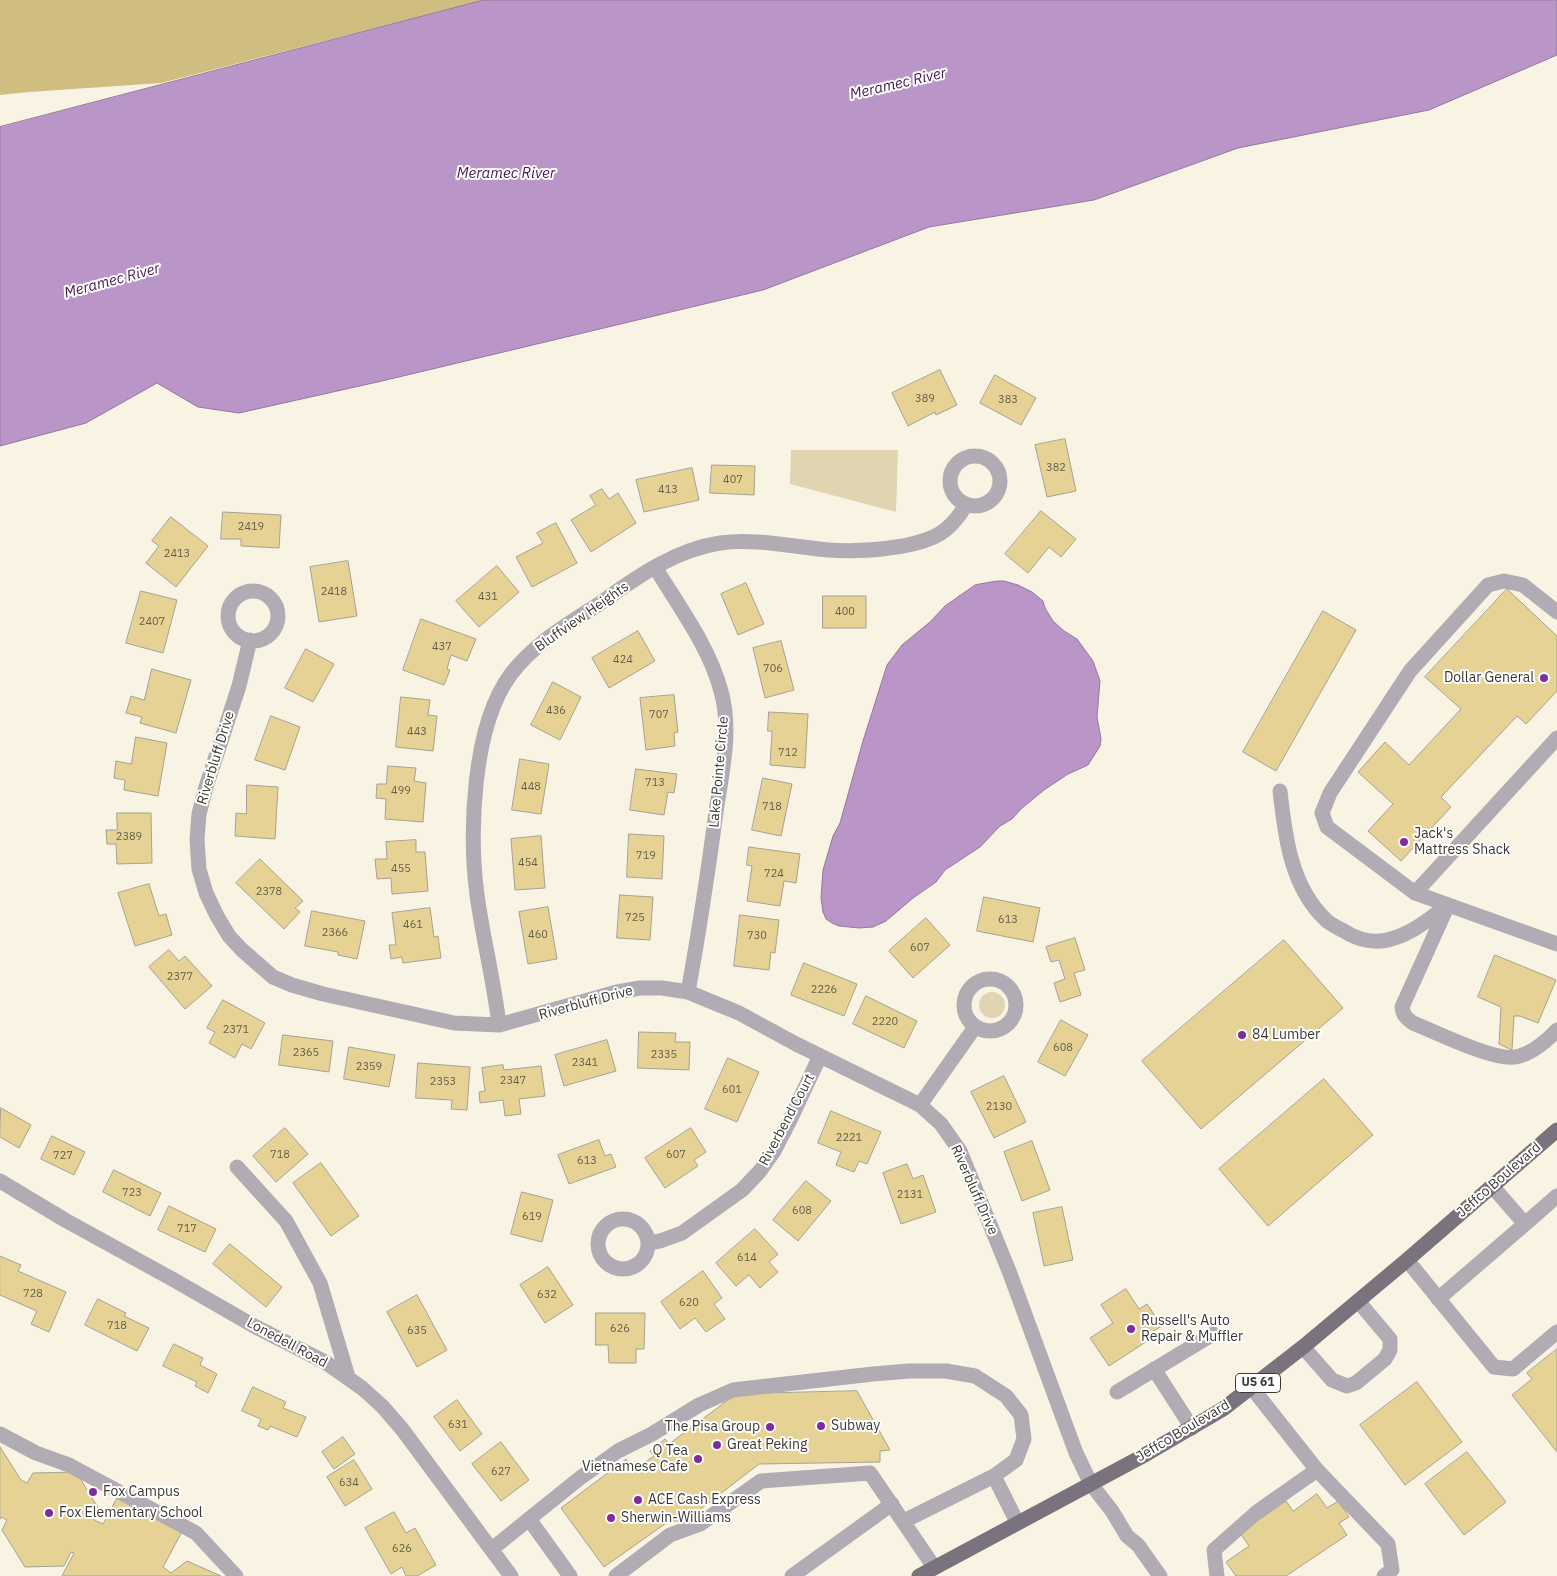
<!DOCTYPE html>
<html>
<head>
<meta charset="utf-8">
<style>
	body { margin:0 }
	canvas { display:block; background:#f8f3e3 }
</style>
</head>
<body>
<canvas width="1557" height="1576"></canvas>
<script>
const g = document.querySelector('canvas').getContext('2d');
g.lineJoin = 'round';
function fillPath(path, color) {
  g.fillStyle = color;
  g.fill(path, 'evenodd');
}
function trace(path, color, width, dash) {
  g.strokeStyle = color;
  g.lineWidth = width;
  g.lineCap = dash ? 'butt' : 'round';
  g.setLineDash(dash || []);
  g.stroke(path);
}
function write(font, color, halo, rows, align = 'center') {
  g.font = font + ' "IBM Plex Sans",sans-serif';
  g.lineWidth = 4;
  g.setLineDash([]);
  g.textBaseline = 'middle';
  g.strokeStyle = halo;
  g.fillStyle = color;
  for (const [text, x, y, turn = 0] of rows) {
    g.save();
    g.translate(x, y);
    g.rotate((+turn || 0) * Math.PI / 180);
    g.textAlign = isNaN(turn) ? turn : align;
    if (halo) g.strokeText(text, 0, 0);
    g.fillText(text, 0, 0);
    g.restore();
  }
}
const green = new Path2D(`
	M791,450H898L896,512L790,484Z
	M979 1005a13 13 0 1 1 26 0a13 13 0 1 1-26 0Z`);
const forest = new Path2D(`
	M0,0H484L161,83L29,92L0,95Z`);
const water = new Path2D(`
	M484,0H1557V55L1429,110L1238,148L1094,200L929,227L763,290L382,381L239,413L198,407L157,383L86,423L0,446V127Z
	M997,581H1004L1018,585L1032,592L1043,601L1045,608L1053,621L1064,631L1077,639L1093,661L1100,681L1097,717L1101,739L1100,746L1088,765L1068,774L1044,790L1022,808L1012,819L1000,826L980,847L945,870L936,882L913,898L886,921L873,927L859,928L839,926L832,923L826,919L823,912L821,898L823,870L833,836L840,823L863,741L887,665L902,645L930,622L945,606L975,585Z`);
const building = new Path2D(`
	M940,370L957,405L936,415L935,412L908,426L892,393Z
	M995,375L1036,398L1021,425L980,403Z
	M1065,439L1076,491L1047,497L1035,445Z
	M712,465L755,466L754,495L710,493Z
	M692,468L699,500L644,512L636,480Z
	M602,489L609,499L618,493L636,523L591,552L571,520L596,505L590,496Z
	M1041,511L1076,539L1061,557L1049,547L1028,573L1005,554Z
	M223,512L281,515L279,548L241,546V539H221Z
	M171,517L208,546L176,587L146,563L159,546L152,541Z
	M556,523L577,563L532,587L516,557L543,543L537,533Z
	M348,561L357,616L319,622L310,567Z
	M497,566L519,592L479,627L456,601Z
	M746,583L764,624L738,635L721,594Z
	M1507,589L1557,636V691L1526,724L1517,716L1441,797L1451,807L1401,861L1368,831L1393,804L1358,772L1385,742L1409,765L1461,709L1425,677Z
	M141,591L177,600L163,653L126,643Z
	M823,596H866V628H823Z
	M1323,611L1356,630L1276,771L1243,752Z
	M421,619L476,639L467,661L451,655L447,669L450,670L444,685L403,670Z
	M638,631L655,661L609,688L592,658Z
	M781,641L794,690L765,698L753,648Z
	M306,649L334,664L313,702L285,688Z
	M152,669L191,680L176,733L140,723L142,717L126,713L131,696L144,700Z
	M553,682L581,697L560,740L531,725Z
	M674,695L678,732L674,733L675,746L646,750L640,698Z
	M401,697L430,700L428,715L437,716L433,751L396,747Z
	M769,712L808,714L805,768L770,765L772,731H768Z
	M271,716L300,727L285,770L255,760Z
	M136,737L167,743L158,796L124,790L125,780L114,778L116,761L131,764Z
	M520,759L549,764L541,814L512,810Z
	M388,766L416,768L414,781L426,783L423,822L385,819L386,799L376,798L377,784H386Z
	M636,769L677,774L674,793L668,792L664,815L630,810Z
	M763,778L792,784L781,836L752,830Z
	M247,785L278,787L275,839L235,836L236,813L246,814Z
	M117,813H151L152,863L117,864L116,844H107L106,830H117Z
	M629,834L664,836L662,879L627,877Z
	M541,836L545,888L515,890L511,839Z
	M416,840V852H425L428,891L392,894L391,878L377,879L375,859H387L386,842Z
	M749,847L800,854L796,883L784,881L780,906L747,901L752,866L747,865Z
	M260,859L303,901L295,908L300,912L284,929L236,883Z
	M149,884L159,916L166,914L172,935L135,946L118,893Z
	M620,895L653,897L650,940L617,938Z
	M984,897L1040,908L1033,942L977,931Z
	M548,907L557,959L528,964L519,912Z
	M430,908L434,937L438,936L441,958L403,963L402,957L391,959L389,945H396L392,913Z
	M312,911L365,921L357,959L338,955V952L305,946Z
	M740,915L779,920L775,953L771,952L769,970L734,966Z
	M926,918L950,945L913,978L889,951Z
	M1075,938L1085,970L1074,973L1081,995L1060,1002L1054,983L1065,979L1059,960L1051,962L1046,947Z
	M1284,940L1343,1008L1201,1129L1142,1061Z
	M169,950L179,961L185,956L212,986L185,1009L149,967Z
	M1495,955L1556,980L1538,1023L1520,1016H1514L1512,1050L1499,1044L1501,1007L1478,997Z
	M804,963L857,984L844,1016L791,995Z
	M866,996L917,1021L904,1048L853,1024Z
	M223,1000L265,1023L251,1049L242,1044L235,1058L209,1043L215,1032L207,1028Z
	M1061,1020L1088,1035L1065,1076L1038,1062Z
	M639,1032L676,1033L675,1042H690L689,1070L638,1068Z
	M283,1035L333,1041L329,1072L279,1065Z
	M607,1040L616,1071L564,1086L555,1055Z
	M349,1047L395,1055L389,1087L344,1079Z
	M728,1058L759,1072L737,1122L705,1109Z
	M418,1063L470,1067L467,1110L451,1109L452,1100L416,1098Z
	M503,1065L504,1070L541,1066L545,1096L519,1099L521,1114L505,1116L503,1100L480,1103L479,1092L485,1091L482,1068Z
	M1004,1076L1026,1122L994,1138L971,1092Z
	M1324,1079L1373,1135L1268,1226L1219,1169Z
	M1,1108L31,1125L19,1148L0,1137Z
	M831,1111L881,1132L867,1164L859,1161L854,1172L836,1165L841,1152L818,1143Z
	M285,1128L308,1154L276,1182L253,1156Z
	M691,1128L706,1152L694,1160L698,1166L665,1188L645,1158Z
	M52,1136L85,1152L74,1175L41,1159Z
	M599,1140L605,1156L611,1154L616,1167L569,1184L558,1155Z
	M1032,1141L1050,1190L1022,1201L1004,1152Z
	M321,1163L359,1216L331,1236L293,1183Z
	M907,1164L913,1179L923,1175L936,1212L901,1224L883,1173Z
	M114,1170L161,1193L150,1216L103,1192Z
	M806,1181L831,1201L798,1241L773,1220Z
	M522,1192L553,1200L542,1242L511,1234Z
	M169,1206L216,1229L205,1252L158,1230Z
	M1062,1207L1073,1260L1044,1266L1033,1213Z
	M755,1229L778,1254L769,1262L778,1272L760,1288L749,1275L736,1286L716,1263Z
	M230,1244L282,1287L266,1307L213,1264Z
	M0,1256L21,1265L18,1271L66,1292L49,1332L31,1324L37,1311L0,1295Z
	M548,1267L573,1305L545,1323L520,1285Z
	M703,1271L722,1298L714,1304L725,1319L706,1332L695,1318L680,1329L661,1302Z
	M1126,1289L1139,1309L1147,1304L1162,1326L1152,1332L1155,1336L1109,1366L1090,1338L1113,1323L1101,1305Z
	M417,1295L447,1350L417,1367L387,1312Z
	M98,1299L126,1313L124,1316L149,1328L137,1351L85,1325Z
	M596,1313H645L644,1349H636V1363H609L608,1345H596Z
	M174,1344L203,1358L200,1365L217,1374L208,1393L195,1386L197,1382L163,1366Z
	M1557,1349V1452L1512,1395L1532,1379L1527,1373Z
	M1417,1382L1462,1442L1405,1485L1360,1425Z
	M253,1387L286,1402L283,1408L306,1417L297,1437L270,1426L268,1430L258,1426L261,1419L242,1411Z
	M857,1391L890,1450L880,1451V1462L759,1464L685,1521H669L604,1567L561,1508L626,1459L634,1470L654,1456L650,1451L665,1439L669,1444L736,1394Z
	M457,1400L482,1434L460,1451L434,1417Z
	M343,1437L355,1454L334,1469L322,1452Z
	M501,1442L529,1480L501,1501L472,1464Z
	M0,1447L21,1480L27,1483L33,1473L76,1472L99,1509L94,1520L103,1524L117,1498L183,1530L163,1567L171,1573L187,1561L221,1576H62L74,1553L71,1552L64,1566L25,1567L2,1530L7,1520L1,1517L0,1519Z
	M1467,1452L1506,1502L1464,1535L1425,1484Z
	M354,1460L372,1489L345,1506L327,1477Z
	M1317,1494L1327,1508L1338,1501L1349,1517L1339,1523L1347,1535L1286,1576H1236L1226,1562L1249,1546L1240,1533L1286,1501L1293,1511Z
	M394,1512L406,1533L415,1528L436,1565L417,1576H406L402,1567L391,1574L365,1528Z`);
const minor = new Path2D(`
	M950 481a25 25 0 1 1 50 0a25 25 0 1 1-50 0Z
	M655,567C679,607 709,646 721,691C732,730 722,772 716,812C708,872 699,932 688,992
	M228 616a25 25 0 1 1 50 0a25 25 0 1 1-50 0Z
	M250,640L239,686L206,787L199,814L197,839L199,869L206,893L217,916L229,936L242,950L273,977L292,985L323,994L454,1023L499,1025L617,992L640,988H662L688,992L739,1013L796,1044L920,1105L941,1124L960,1151L1009,1271L1076,1453L1091,1484L1112,1511L1127,1536L1138,1545L1160,1576
	M1557,738L1415,893L1557,944
	M1280,791C1285,837 1291,888 1327,921C1332,925 1338,928 1344,931C1358,940 1375,944 1391,939C1413,933 1429,919 1447,906
	M1415,893L1327,827L1322,813L1330,793L1410,671L1488,585L1504,581L1523,585L1557,612
	M1448,905L1402,1007C1403,1015 1406,1018 1413,1023C1435,1032 1494,1061 1515,1057C1530,1055 1547,1041 1557,1030
	M964 1005a26 26 0 1 1 52 0a26 26 0 1 1-52 0Z
	M499,1025C494,981 483,939 477,895C469,833 472,726 511,674C533,645 565,626 596,606C633,580 673,550 720,543C756,538 793,547 829,550C854,552 878,550 903,546C934,540 949,533 966,505
	M920,1105L975,1027
	M237,1167L286,1221L320,1283L348,1377
	M0,1181L65,1220L174,1280L254,1326L325,1362L362,1388L382,1406L402,1429L511,1576
	M1492,1186L1525,1224L1557,1196
	M598 1244a25 25 0 1 1 50 0a25 25 0 1 1-50 0Z
	M648,1243L660,1241L682,1233L742,1190L760,1171L774,1151L790,1120L820,1056
	M1407,1260L1494,1367L1513,1369L1557,1332
	M1438,1299L1525,1224
	M1303,1347L1332,1380L1347,1386L1356,1383L1385,1359L1390,1350V1339L1358,1301
	M1154,1369L1192,1428
	M1252,1388L1317,1470L1388,1544L1392,1570L1384,1576
	M1117,1392L1213,1334
	M0,1434L36,1453L69,1465L196,1533L236,1576
	M994,1476L1017,1522
	M529,1519L580,1478L618,1451L652,1434L699,1405L733,1390L873,1374L909,1371H946L975,1376L1006,1396L1021,1415L1024,1439L1016,1460L994,1476L904,1521
	M492,1549L529,1519L570,1576
	M616,1576L670,1535L700,1524L761,1481L870,1473L934,1567
	M792,1576L892,1504
	M1217,1576L1214,1550L1257,1512L1317,1470`);
const major = new Path2D(`
	M919,1576L1141,1457L1223,1409L1303,1347L1407,1260L1557,1130`);
const markers = [
	[1544,678,5,"#812c9b"],
	[1404,842,5,"#812c9b"],
	[1242,1035,5,"#812c9b"],
	[1131,1329,5,"#812c9b"],
	[821,1426,5,"#812c9b"],
	[770,1427,5,"#812c9b"],
	[717,1445,5,"#812c9b"],
	[698,1459,5,"#812c9b"],
	[93,1492,5,"#812c9b"],
	[638,1500,5,"#812c9b"],
	[49,1513,5,"#812c9b"],
	[611,1518,5,"#812c9b"]
];
const numberNames = [
	["389",925,399],
	["383",1008,400],
	["382",1056,468],
	["407",733,480],
	["413",668,490],
	["2419",251,527],
	["2413",177,554],
	["2418",334,592],
	["431",488,597],
	["400",845,612],
	["2407",152,622],
	["437",442,647],
	["424",623,660],
	["706",773,669],
	["436",556,711],
	["707",659,715],
	["443",417,732],
	["712",788,753],
	["713",655,783],
	["448",531,787],
	["499",401,791],
	["718",772,807],
	["2389",129,837],
	["719",646,856],
	["454",528,863],
	["455",401,869],
	["724",774,874],
	["2378",269,892],
	["725",635,918],
	["613",1008,920],
	["461",413,925],
	["2366",335,933],
	["460",538,935],
	["730",757,936],
	["607",920,948],
	["2377",180,977],
	["2226",824,990],
	["2220",885,1022],
	["2371",236,1030],
	["608",1063,1048],
	["2365",306,1053],
	["2335",664,1055],
	["2341",585,1063],
	["2359",369,1067],
	["2347",513,1081],
	["2353",443,1082],
	["601",732,1090],
	["2130",999,1107],
	["2221",849,1138],
	["718",280,1155],
	["607",676,1155],
	["727",63,1156],
	["613",587,1161],
	["723",132,1193],
	["2131",910,1195],
	["608",802,1211],
	["619",532,1217],
	["717",187,1229],
	["614",747,1258],
	["728",33,1294],
	["632",547,1295],
	["620",689,1303],
	["718",117,1326],
	["626",620,1329],
	["635",417,1331],
	["631",458,1425],
	["627",501,1472],
	["634",349,1483],
	["626",402,1549]
];
const shields = [
	[1258,1383,45]
];
const shieldNames = [
	["US 61",1258,1383]
];
const streetNames = [
	["Bluffview Heights",582,617,-35],
	["Riverbluff Drive",216,758,-73],
	["Lake Pointe Circle",719,772,-85],
	["Riverbluff Drive",586,1003,-15],
	["Riverbend Court",787,1120,-62],
	["Jeffco Boulevard",1499,1180,-41],
	["Riverbluff Drive",974,1190,66],
	["Lonedell Road",287,1343,28],
	["Jeffco Boulevard",1183,1431,-31]
];
const poiNames = [
	["Dollar General",1534,678,"right"],
	["Jack's",1414,834],
	["Mattress Shack",1414,850],
	["84 Lumber",1252,1035],
	["Russell's Auto",1141,1321],
	["Repair & Muffler",1141,1337],
	["Subway",831,1426],
	["The Pisa Group",760,1427,"right"],
	["Great Peking",727,1445],
	["Q Tea",688,1451,"right"],
	["Vietnamese Cafe",688,1467,"right"],
	["Fox Campus",103,1492],
	["ACE Cash Express",648,1500],
	["Fox Elementary School",59,1513],
	["Sherwin-Williams",621,1518]
];
const waterNames = [
	["Meramec River",898,84,-13],
	["Meramec River",506,174],
	["Meramec River",112,281,-15]
];
fillPath(green, '#e0d5b0');
fillPath(forest, '#d0bd80');
fillPath(water, '#ba95c7');
trace(water, '#94799a', 1);
fillPath(building, '#e5d294');
trace(building, '#a6a293', 1);
trace(minor, '#b1acb3', 15);
trace(major, '#7a727c', 15);
for (const [x, y, r, color] of markers) {
  const dot = new Path2D();
  dot.arc(x, y, r, 0, 2 * Math.PI);
  g.fillStyle = color;
  g.fill(dot);
  trace(dot, '#fff', 2);
}
write('11px', '#655e4a', null, numberNames);
for (const [x, y, w] of shields) {
  const box = new Path2D();
  box.roundRect(x - w / 2, y - 9.5, w, 19, 4);
  g.fillStyle = '#fff';
  g.fill(box);
  trace(box, '#3a3831', 1);
}
write('bold 12px', '#3a3831', null, shieldNames);
write('14px', '#3a3831', '#fff', streetNames);
write('14px', '#3a3831', '#fff', poiNames, 'left');
write('italic 15px', '#461855', '#fff', waterNames);
</script>
</body>
</html>
